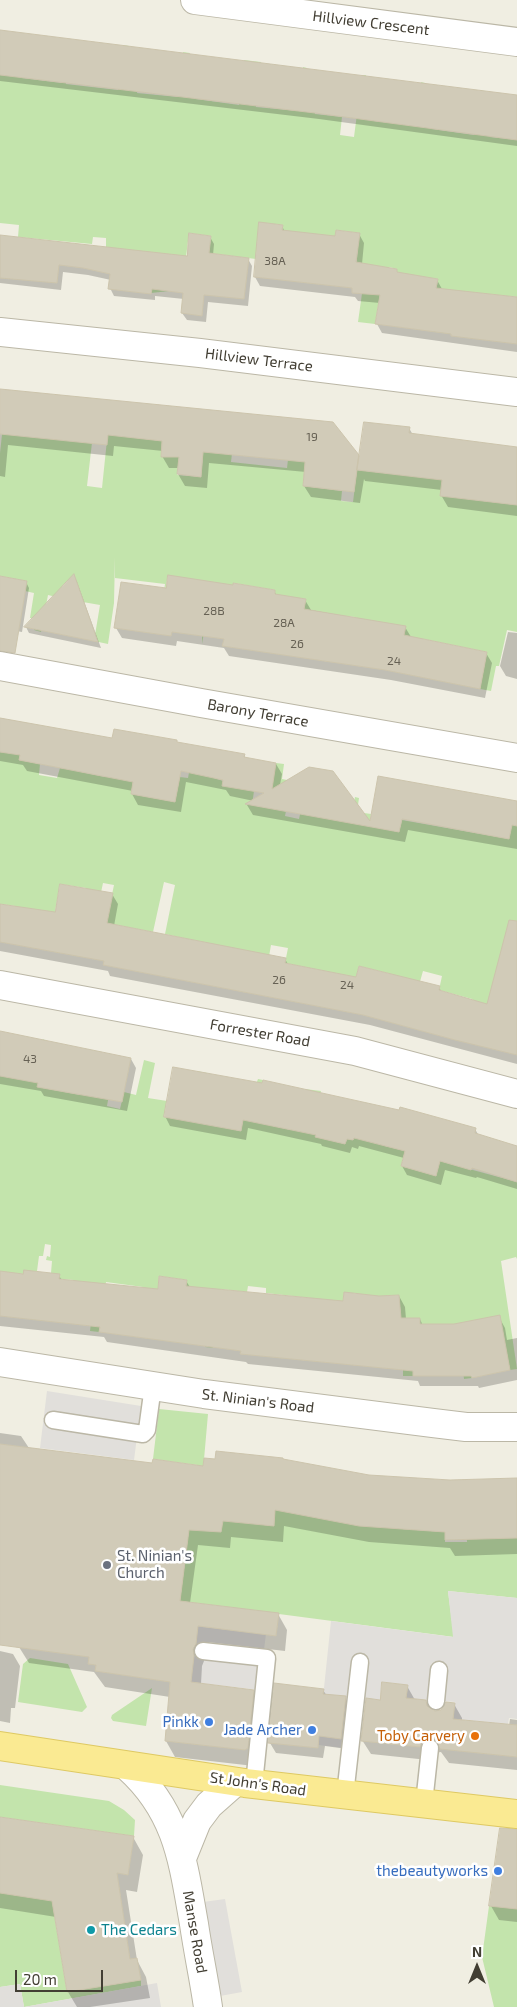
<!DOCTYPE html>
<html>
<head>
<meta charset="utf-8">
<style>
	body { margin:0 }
	#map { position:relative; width:517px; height:2007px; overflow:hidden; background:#f0eee2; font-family:"Exo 2",sans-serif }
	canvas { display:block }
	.north { position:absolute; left:452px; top:1942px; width:50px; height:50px; -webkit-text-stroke:4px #fff; paint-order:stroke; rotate:0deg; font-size:14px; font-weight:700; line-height:20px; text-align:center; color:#423e33 }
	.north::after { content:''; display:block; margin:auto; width:18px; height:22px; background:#423e33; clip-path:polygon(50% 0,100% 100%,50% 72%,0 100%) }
	.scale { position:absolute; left:15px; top:1970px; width:88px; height:22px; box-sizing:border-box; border:2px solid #423e33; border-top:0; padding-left:6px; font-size:15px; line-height:18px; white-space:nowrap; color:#423e33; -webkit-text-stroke:4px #fff; paint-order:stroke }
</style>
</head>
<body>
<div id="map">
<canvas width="517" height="2007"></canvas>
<div class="north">N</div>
<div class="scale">20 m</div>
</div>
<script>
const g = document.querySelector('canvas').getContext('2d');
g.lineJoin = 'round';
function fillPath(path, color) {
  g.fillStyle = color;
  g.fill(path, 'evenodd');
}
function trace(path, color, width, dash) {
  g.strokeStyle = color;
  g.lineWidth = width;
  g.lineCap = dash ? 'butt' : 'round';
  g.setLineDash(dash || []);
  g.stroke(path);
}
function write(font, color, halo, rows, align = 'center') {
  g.font = font + ' "Exo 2",sans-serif';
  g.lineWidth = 5;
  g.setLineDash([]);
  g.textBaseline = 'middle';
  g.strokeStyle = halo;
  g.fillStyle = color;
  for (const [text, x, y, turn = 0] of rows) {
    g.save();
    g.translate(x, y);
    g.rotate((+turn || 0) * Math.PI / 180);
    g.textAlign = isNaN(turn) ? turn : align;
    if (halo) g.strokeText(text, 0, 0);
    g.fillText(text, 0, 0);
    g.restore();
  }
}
const green = new Path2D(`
	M7,31L24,55L22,78L62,83L67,39H71L66,84L118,90L123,45L129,46L124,86L138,88L137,93L178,97L183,52L190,53L187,77L198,78L196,99L239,105L244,60L261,62L256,107L298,111L303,67L307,68L304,90L317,92L315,114L342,117L340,135L354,137L362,75H366L363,102L375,103L374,121L416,126L421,82L425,83L422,106L435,108L432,129L474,135L480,90L484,91L493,115L490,137L517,140V297L477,293L455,301L451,334L430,331L438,279L396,274L397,269L389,267L381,288L375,324L358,322L365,272L356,271L359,233L336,230L334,249L282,237L283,225L260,223L256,259L209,253L211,236L189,233L184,273L170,291L151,293L153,274L106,248V238L93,237L92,244L18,237L19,225L0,223V75Z
	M111,401L123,431L129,437L162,441L161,456L179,457L177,475L201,477L204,445L237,413L231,462L287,468L290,442L308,436L303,486L342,491L341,501L353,502L357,470L429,478L434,437L466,499L516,505L517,500V632L507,630L499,666H496L491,691L480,689L487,652L423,639L420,655L355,617L344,616L302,620L306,599L274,598L275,590L234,583L232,590L212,587L202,644V636L168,575L160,618L165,584L115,578V557L114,603L108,644L94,641L100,605L77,601L79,588L77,583L67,581L63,585L60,598L48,595L41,632L34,630L35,618H30L34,593L25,591L26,581L0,576V453L3,425L93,434L87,486L102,488Z
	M21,722L26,723L19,760L40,764L39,775L57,778L60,768L74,770L88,734L81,772L105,777L135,769L131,794L175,802L180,777L188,778L194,745L214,778L254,791L252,805L268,808L276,763L284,764L282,779L292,781L285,816L299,819L302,805L350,823L355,797L359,798L357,812L371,814L369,826L399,832L402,820L509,839L517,801V992L486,1012L472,999L439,990L442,976L423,971L419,985L387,973L359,966L356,978L285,963L288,948L271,945L267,968L206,943L165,934L175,885L164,882L153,932L106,923L114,885L103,883L94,925L86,888L60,884L54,917H14L15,906L0,904V752L15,754Z
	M43,1039L46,1041L38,1087L80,1095L90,1050L102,1052L94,1086L110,1089L107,1106L120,1109L124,1092L136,1095L144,1060L155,1063L148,1098L167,1101L164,1117L177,1119L191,1106L197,1071L207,1073L201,1107L218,1111L216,1126L241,1131L244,1116L258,1079L263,1080L255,1117L261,1119L260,1123L291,1130L292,1125L297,1126L305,1089L321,1091L312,1130L317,1131L316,1137L345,1144L347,1139L353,1140L363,1102L371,1105L385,1146L405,1151L401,1166L436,1176L440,1161L517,1182V1259L516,1257L501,1261L517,1369L510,1370L501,1324L472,1378L464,1379L460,1348L420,1327V1318H412L413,1376H403V1319H401L399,1295L387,1296L388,1331L355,1293H344L341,1319L310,1298L266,1293V1288L248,1286L247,1292L221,1289L213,1348L205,1347L212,1297L185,1294L187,1280L159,1276L157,1300L143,1287L106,1282L99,1332L90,1331L91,1323L72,1298L74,1280L59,1279L51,1273L52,1261L46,1260L47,1256L50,1257L51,1245L45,1244L43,1256H39L37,1271L23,1274L0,1272V1076L34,1082Z
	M159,1409L208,1414L202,1482L209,1531L221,1532L224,1510L265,1508L264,1525L274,1526L275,1509L403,1529L445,1532V1542H467L466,1521L517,1538V1598L448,1591L454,1637L180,1601L197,1465L153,1459Z
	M30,1658L68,1664L87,1707L82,1712L18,1702L23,1664Z
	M152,1688L146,1726L113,1721L111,1718L112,1715Z
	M0,1785L109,1801L124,1810L135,1820L134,1836L0,1817Z
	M0,1893L52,1901L67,1992L141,1980V1986L24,2007L20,1984L0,1987Z
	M489,1906L517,1909V2007H494L482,1957Z`);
const parking = new Path2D(`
	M47,1391L141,1406L134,1460L40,1448Z
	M448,1591L517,1598V1719L509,1718L508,1724L453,1719L455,1702L417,1699L416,1707L405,1706L408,1685L382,1682L380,1700L350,1697L344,1748L318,1745L331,1621L453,1637Z
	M194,1626L266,1634L259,1690L191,1682Z
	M225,1899L242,1992L220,1996L203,1902Z
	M157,1983L161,2007H0V1987L20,1984L24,2007Z`);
const shadow = new Path2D(`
	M0,31L517,96V146L319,119L0,81Z
	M282,226L285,232L336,238L359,234L364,243L362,264L396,270L398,274L437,280L442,289L517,298V352L382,333L377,324L380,303L358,301L355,297L260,286L255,277Z
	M0,236L188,257L210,237L214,244L213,255L248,259L252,266L248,306L208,302L206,322L187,320L182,313L184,299L155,296V300L114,296L110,288L111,280L88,275L63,272L61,290L0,283Z
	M0,390L358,456L360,458L409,428L413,435L517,448V516L448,507L441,495L442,490L365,481L364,479L360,503L311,497L304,486L306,472L209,463L207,488L185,486L178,474L179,468H169L162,456L163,451L114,446L113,456L8,445L5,477L0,476Z
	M74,576L77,582L101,648L29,633L26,627Z
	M0,577L26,582L29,588L22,632L0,628Z
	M167,590L274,591L277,596L305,600L311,610L405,627L411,637L486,653L492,663L485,698L391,680L229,656L224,648L177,641L176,646L122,638L116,628Z
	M508,632L517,633V679L506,676L500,666Z
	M0,718L113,740L178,744L244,755L246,759L276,764L282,774L280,785L371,824L379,778L517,802V849L408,830L405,842L253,815L247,805L254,801L230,796L226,790L186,782L181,812L138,805L132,794L133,791L27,771L23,765L0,761Z
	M112,894L118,904L114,926L285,959L289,966L357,979L439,988L442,992L488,1005L517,992V1064L370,1025L110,976L108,971L0,951V905L56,913Z
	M0,1033L131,1059L136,1068L127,1111L44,1096L41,1091L0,1084Z
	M165,1116L475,1129L479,1136L517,1146V1189L477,1177L476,1178L445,1170L441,1185L407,1175L402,1166L404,1158L359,1146L358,1149L352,1147L350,1153L322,1146L321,1144L248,1128L246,1140L170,1126Z
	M0,1273L59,1276L62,1280L159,1290L186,1281L190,1287L344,1302L379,1297L399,1296L405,1307L406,1319H420L423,1326H454L499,1317L505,1328L507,1340L517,1338V1380L479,1388L478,1386H420L418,1381L248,1364L246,1362L107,1342L104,1337L0,1326Z
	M0,1433L21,1436L29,1448L153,1464L450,1481L517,1480V1554L455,1556L450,1548L369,1542L284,1526L283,1542L231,1537L230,1548L198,1545L190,1603L278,1614L287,1630L285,1651L207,1642L204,1661L202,1666L201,1684L253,1691L262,1707L254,1766L175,1757L166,1741L170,1697L105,1687L94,1672L29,1663L19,1647L0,1557Z
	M0,1651L13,1654L20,1666L15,1708H11L10,1723L0,1721Z
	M407,1686L415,1700L425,1701L434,1712L441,1711L454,1704L462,1718V1721L509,1726L510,1719L517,1720V1770L449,1763L441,1752L434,1753L428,1760L371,1754L362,1740L381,1701Z
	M323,1690L327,1696L345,1698L351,1708L347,1749L325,1746L323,1758L276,1753L270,1743Z
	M0,1818L133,1837L143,1855L137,1892L126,1890L137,1960L146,1977L150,1998L90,2007H77L68,1992L56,1917L0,1908Z
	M517,1846V1922L499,1920L491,1906Z`);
const building = new Path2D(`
	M0,30L517,95V140L315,113L0,75Z
	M259,222L283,225L282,230L335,236L336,230L360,233L356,262L397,269V272L438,279L436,288L517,297V344L451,336V334L375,324L380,295L352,293V288L254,277Z
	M189,233L211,236L209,253L249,258L244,299L204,295L202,316L181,313L183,293L152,289L151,294L108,289L110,274L83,268L59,265L57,283L0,278V235L187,256Z
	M0,389L333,422L359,455L354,492L303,486L305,462L203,452L201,477L177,474L179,457H161L162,441L108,435L107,445L0,434Z
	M364,422L410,427L409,433L517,447V505L440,496L442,480L357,470Z
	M74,574L98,642L24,627Z
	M168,575L233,585V583L275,590V594L306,599L304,609L406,626L404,635L487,652L480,689L385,670L222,646L224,639L172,632L171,636L114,628L121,582L166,588Z
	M0,576L27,581L15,653L0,651Z
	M0,718L112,738L114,729L177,740V742L245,754L244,757L276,763L272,789L309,767L333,771L370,821L378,776L517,801V826L512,825L509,839L402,819L399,832L245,804L264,793L222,786L223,780L181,771L175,802L131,794L133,782L19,760L20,755L0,752Z
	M60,884L113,893L107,923L286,958L285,963L356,977L359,966L440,986L439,990L487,1004L509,920L517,921V1055L455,1040L363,1015L103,965L104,961L0,942V904L55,912Z
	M0,1031L131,1058L122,1102L37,1087L38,1083L0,1076Z
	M173,1067L262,1083L263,1080L399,1110L400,1107L476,1128L475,1133L517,1146V1182L472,1168L471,1170L440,1161L436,1176L401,1166L405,1151L354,1138L353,1140L347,1139L345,1144L315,1137L316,1135L243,1120L241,1131L164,1117Z
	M24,1270L60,1274L59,1279L158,1289L159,1276L187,1280L186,1286L343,1301L344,1292L379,1296L399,1295L401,1318H420V1324H454L500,1315L510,1370L472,1378L471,1376H413V1371L240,1354L241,1351L99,1332L100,1327L0,1316V1271L23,1274Z
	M0,1444L152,1463L153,1459L203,1466L204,1458L215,1459L216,1451L283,1458V1459L369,1475L450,1480L517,1478V1538L445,1540V1532L359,1526L275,1510L274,1526L223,1521L221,1532L189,1530L180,1601L279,1613L276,1636L198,1626L196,1644L193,1649L194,1656L191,1682L254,1690L248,1748L245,1750L165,1741L170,1682L95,1671L96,1665L88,1664L89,1657L0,1645Z
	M382,1682L408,1685L406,1698L426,1700L427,1706L435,1711L441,1710L446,1702L455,1703L453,1719L517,1725V1757L440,1749L436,1740L431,1738L422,1742L420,1747L361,1741L366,1698L380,1700Z
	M274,1683L324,1689L323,1694L346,1696L341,1739L319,1736L318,1748L268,1743Z
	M0,1817L134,1836L128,1875L117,1873L130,1959L137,1958L141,1980L67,1992L52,1901L0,1893Z
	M500,1828L517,1829V1909L489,1906Z`);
const service = new Path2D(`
	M53,1420L143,1434L147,1430L153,1386
	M203,1651L267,1658L254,1784
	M436,1701L439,1670
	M345,1795L360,1662
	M424,1803L430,1748`);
const minor = new Path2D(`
	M195,0L517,42
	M0,332L200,353L517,392
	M0,666L201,703L517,758
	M0,985L355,1051L517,1094
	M0,1362L204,1394L433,1423L466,1427H517
	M128,1767C178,1812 183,1862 194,1924C198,1952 204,1979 208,2007
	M182,1858L197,1821L209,1805L235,1782`);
const primary = new Path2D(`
	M0,1746L245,1783L517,1814`);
const markers = [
	[107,1565,5,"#6b7280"],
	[209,1722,5,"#3f7fe0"],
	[312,1730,5,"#3f7fe0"],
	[475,1736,5,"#e8710a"],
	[498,1871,5,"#3f7fe0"],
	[91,1930,5,"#0f9aa8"]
];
const numberNames = [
	["38A",275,261],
	["19",312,437],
	["28B",214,611],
	["28A",284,623],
	["26",297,644],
	["24",394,661],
	["26",279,980],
	["24",347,985],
	["43",30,1059]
];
const streetNames = [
	["Hillview Crescent",371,23,7],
	["Hillview Terrace",259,360,7],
	["Barony Terrace",258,713,10],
	["Forrester Road",260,1033,10],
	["St. Ninian's Road",258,1401,7],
	["St John's Road",258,1784,8],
	["Manse Road",195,1932,80]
];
const worshipNames = [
	["St. Ninian's",117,1556],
	["Church",117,1573]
];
const shopNames = [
	["Pinkk",199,1722],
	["Jade Archer",302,1730],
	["thebeautyworks",488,1871]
];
const foodNames = [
	["Toby Carvery",465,1736]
];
const cultureNames = [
	["The Cedars",101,1930]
];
fillPath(green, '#c3e4ac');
fillPath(parking, '#e1dfdb');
fillPath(shadow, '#0003');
fillPath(building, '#d1cbb8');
trace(building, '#ccc4ac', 1);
trace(service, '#bbb7a6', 19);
trace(minor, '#bbb7a6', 30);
trace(primary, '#dec963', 30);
trace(service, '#fff', 16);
trace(minor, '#fff', 28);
trace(primary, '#faea92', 28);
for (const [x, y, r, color] of markers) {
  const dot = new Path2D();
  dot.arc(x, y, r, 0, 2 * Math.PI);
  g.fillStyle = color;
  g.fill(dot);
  trace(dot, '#fff', 2);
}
write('12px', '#666154', null, numberNames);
write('15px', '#423e33', '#fff', streetNames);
write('15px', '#5b616d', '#fff', worshipNames, 'left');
write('15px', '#366cbe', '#fff', shopNames, 'right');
write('15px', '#c56008', '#fff', foodNames, 'right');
write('15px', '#0d838f', '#fff', cultureNames, 'left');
</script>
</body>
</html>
